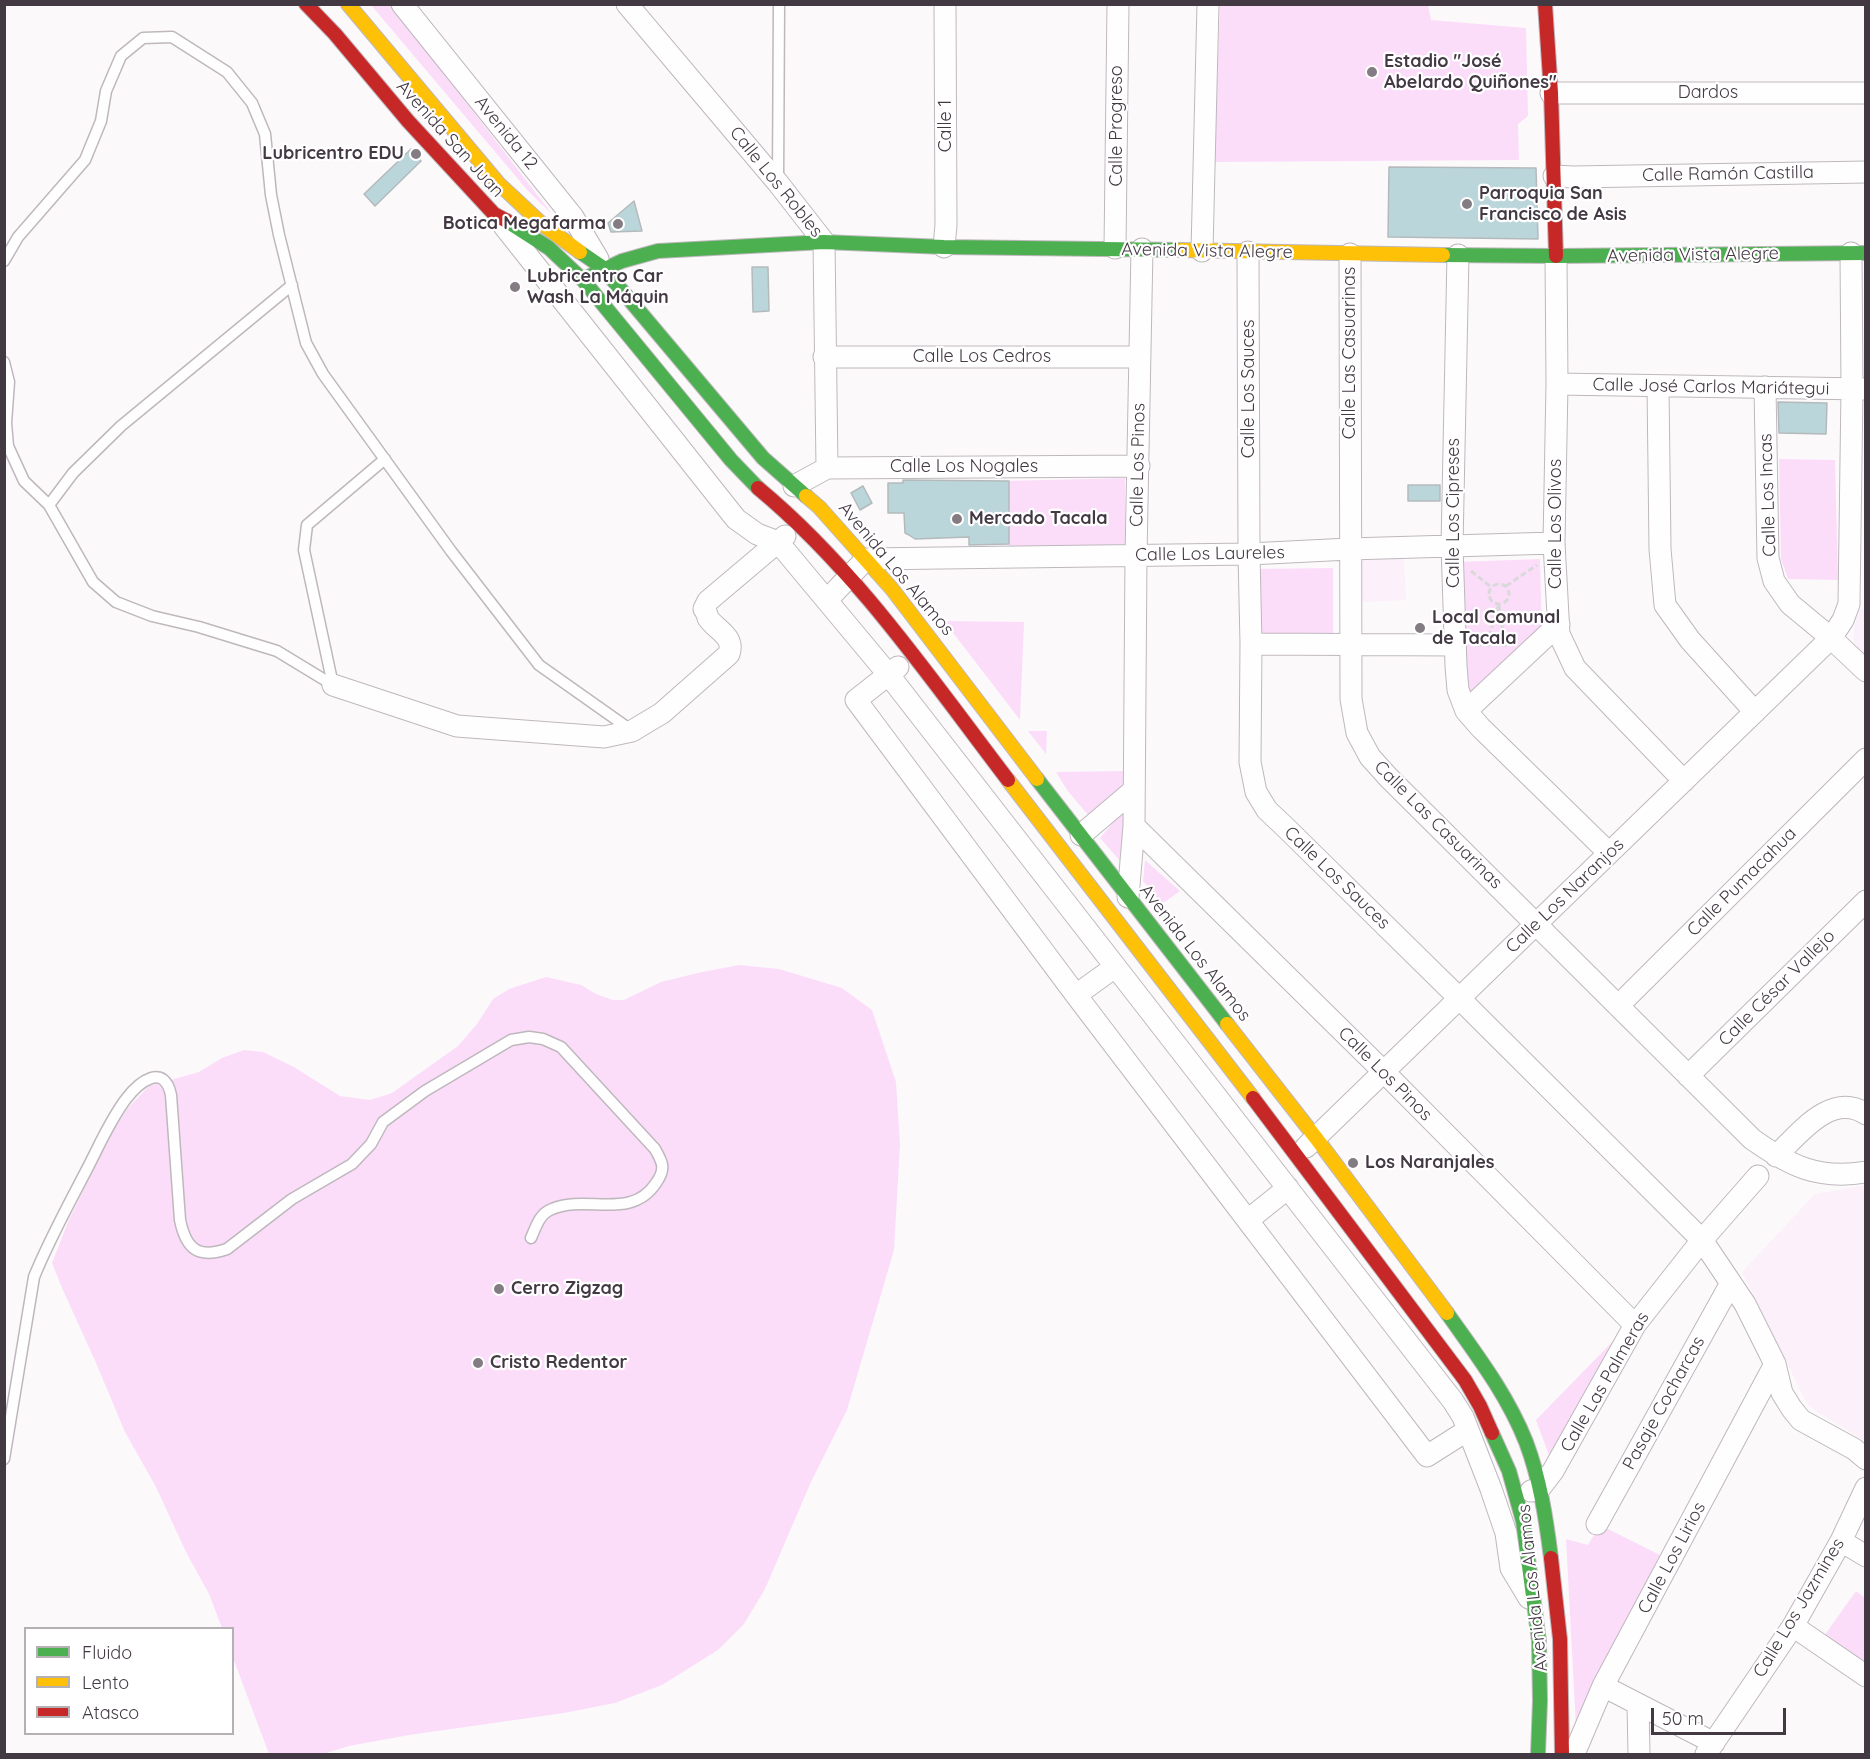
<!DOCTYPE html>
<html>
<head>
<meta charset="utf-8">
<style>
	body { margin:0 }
	#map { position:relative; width:1870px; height:1759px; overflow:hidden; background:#fcf9fb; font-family:Quicksand,sans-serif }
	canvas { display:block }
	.frame { position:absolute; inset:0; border:6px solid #433943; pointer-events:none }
	.legend { position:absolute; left:24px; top:1627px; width:210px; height:108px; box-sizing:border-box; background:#fff; border:2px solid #b4b0b4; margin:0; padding:8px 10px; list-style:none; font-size:18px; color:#433943 }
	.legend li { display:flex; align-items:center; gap:12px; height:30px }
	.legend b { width:30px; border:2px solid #b4b0b4 }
	.scale { position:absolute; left:1651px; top:1708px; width:135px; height:27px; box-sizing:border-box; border:3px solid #433943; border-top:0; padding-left:8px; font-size:18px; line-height:21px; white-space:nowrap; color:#433943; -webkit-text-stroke:4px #fff; paint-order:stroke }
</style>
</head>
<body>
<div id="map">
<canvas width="1870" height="1759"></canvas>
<div class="frame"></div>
<ul class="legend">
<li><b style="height:8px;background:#4caf50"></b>Fluido</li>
<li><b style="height:8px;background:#ffc107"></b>Lento</li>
<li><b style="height:8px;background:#c62828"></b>Atasco</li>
</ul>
<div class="scale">50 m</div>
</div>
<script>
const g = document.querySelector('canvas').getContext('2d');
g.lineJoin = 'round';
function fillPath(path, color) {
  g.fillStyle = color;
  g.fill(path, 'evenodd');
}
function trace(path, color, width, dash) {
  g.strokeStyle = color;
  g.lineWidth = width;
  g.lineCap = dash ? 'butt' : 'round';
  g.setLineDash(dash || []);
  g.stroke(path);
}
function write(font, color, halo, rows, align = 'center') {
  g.font = font + ' Quicksand,sans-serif';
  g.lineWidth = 4.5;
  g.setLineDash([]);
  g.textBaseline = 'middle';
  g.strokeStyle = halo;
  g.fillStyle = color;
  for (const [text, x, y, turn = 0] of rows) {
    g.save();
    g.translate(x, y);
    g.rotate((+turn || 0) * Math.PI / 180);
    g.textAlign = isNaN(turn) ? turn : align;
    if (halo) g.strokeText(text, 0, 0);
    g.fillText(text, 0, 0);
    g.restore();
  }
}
const built = new Path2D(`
	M1404,557L1406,600L1360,602L1359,559Z
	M1854,609H1865V659L1854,648Z
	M1865,1185H1866L1865,1441L1817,1412L1806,1402L1742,1272L1815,1194Z`);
const green = new Path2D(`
	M371,5H391L552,214L529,192Z
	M1220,5H1428L1431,20L1526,28L1528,116L1518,124L1519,160L1214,162Z
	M1779,459L1835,460L1838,580L1788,579L1781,559Z
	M1125,478V545L1009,549V481Z
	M1540,559L1542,632L1467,696L1458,562Z
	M1333,568V638L1256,639L1255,569Z
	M944,621L1024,622L1020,720Z
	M1028,731H1047L1046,754Z
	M1124,771L1122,789L1088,815L1067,790L1056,772Z
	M1123,811L1128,817L1120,861L1100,838Z
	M1145,860L1180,891L1162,904L1143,881Z
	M739,965L779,969L842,988L872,1010L896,1082L900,1144L894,1250L847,1410L811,1482L765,1589L744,1624L718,1650L662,1685L615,1703L564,1713L409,1735L349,1746L323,1754H269L233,1658L232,1628H222L209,1594L186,1552L156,1487L125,1432L96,1363L62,1288L52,1263L68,1222L110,1135L128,1108L149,1086L199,1072L222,1058L244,1050L263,1052L294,1067L340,1096L370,1100L392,1093L458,1046L477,1024L493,999L509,989L546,977L581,985L596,994L613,1000H624L661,982L702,972Z
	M1618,1336L1550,1458L1536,1420Z
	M1600,1525L1660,1555L1576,1728L1566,1539L1588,1545Z
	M1856,1591L1865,1598V1665L1824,1636Z`);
const building = new Path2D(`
	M411,149L421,161L375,206L364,194Z
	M1389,167L1536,168L1538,239L1388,237Z
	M634,201L642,231L611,232L608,223Z
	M752,267H768L769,311L753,312Z
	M1778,402L1827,403L1826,434L1779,433Z
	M903,480L1009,481V544L969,545V537L915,539L909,535L905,533L904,513H888V483H903Z
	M1408,485H1440V501H1408Z
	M863,486L872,503L860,510L851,493Z`);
const path = new Path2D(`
	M1471,571L1491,587
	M1489 594a10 10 0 1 1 20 0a10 10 0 1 1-20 0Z
	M1506,586L1537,565
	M1499,606L1505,645
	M1475,645H1507
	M1486,645L1499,604`);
const lane = new Path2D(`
	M778,181L779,4
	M4,261L18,237L85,160L101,121L106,91L121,56L143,38L172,37L227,72L252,103L265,134L271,195L279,235L306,343L323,374L451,551L539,665L631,730
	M292,285L121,426L73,473L49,505L93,582L116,602L152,616L199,627L277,651L333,685
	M4,362L9,382L6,423L8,446L24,481L49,505
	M333,685L304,550L307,525L385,459
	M4,1459L34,1277C49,1240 69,1204 87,1169C99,1146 110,1120 126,1099C139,1082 164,1062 171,1095L180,1220C186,1249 198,1259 227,1249L292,1199L352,1164L371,1144L383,1122L425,1091L511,1040L529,1037L543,1039L561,1047L655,1149C663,1163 666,1169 656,1183C631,1221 587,1194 552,1209C539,1214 536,1227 531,1238`);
const street = new Path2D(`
	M402,4L573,217L598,259
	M627,4L778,183L824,242L827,468
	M1551,93H1866
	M1554,176L1573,177L1866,172
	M504,226L736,519L757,534L778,542L888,674L1453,1401L1463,1417L1491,1489L1506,1533L1511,1568L1529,1598
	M944,247L946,225L945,4
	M1115,248L1118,4
	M1202,251L1208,4
	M1248,252L1249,554L1251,644L1250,762L1256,792L1267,810L1284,826L1460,999L1702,1240L1745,1304L1775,1364L1782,1393L1792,1409L1801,1420L1854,1449L1866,1459
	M1350,254L1351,699L1357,733L1370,757L1388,777L1752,1139C1790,1166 1818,1180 1866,1172
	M1458,255L1452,546L1456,666L1458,690L1466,711L1481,728L1609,853
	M1556,256L1557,384L1554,543L1559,634L1575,668L1684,781
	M824,357H1139
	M1557,384L1865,389
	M1658,386L1660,549L1665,605L1690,640L1755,712
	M1765,387L1768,558L1774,581L1790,604L1831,638L1866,671
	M794,486L827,468L1139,466
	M827,600L866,559L1249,554L1349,549L1554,543
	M1251,644L1455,645
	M898,667L856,700L1076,995L1427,1456L1468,1430
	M333,685L457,726L604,737L632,731L662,713L729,654C735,636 717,631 708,618C708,617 705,609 704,609L708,601L785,536
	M1466,711L1559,624
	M1134,826L1384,1072L1635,1325
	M1081,835L1134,790
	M1128,897L1134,826L1136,555L1142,249
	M1076,995L1115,967
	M1618,1006L1866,759
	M1688,1076L1866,901
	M1306,1147L1831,638L1843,620L1849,604L1852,389L1851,253
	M1776,1156C1799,1134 1831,1091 1866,1114
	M1248,1220L1288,1188
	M1531,1491L1540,1488L1553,1471L1635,1325L1702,1240L1758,1176
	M1597,1524L1731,1283
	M1841,1541L1866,1556
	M1793,1626L1866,1676
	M1603,1686L1714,1743
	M1638,1704L1639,1754
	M1574,1754L1603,1686L1775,1364
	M1706,1754L1793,1626L1841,1541L1866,1488`);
const fast = new Path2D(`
	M507,221L549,248L583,280L731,460L758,488
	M580,252L602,267L763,458L806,496
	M1443,255L1556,256L1866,253
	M588,277L622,261L658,251L824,242L944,247L1181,250
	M1037,779L1227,1024
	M1447,1313C1476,1354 1507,1394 1526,1442C1540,1479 1546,1518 1551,1558
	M1492,1433L1509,1471L1523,1521L1539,1641L1540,1701L1538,1754`);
const slow = new Path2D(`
	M348,4L498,183L542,224L580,252
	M1181,250L1443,255
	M806,496L819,507L892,589L1037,779
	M1008,780L1253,1098
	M1227,1024L1316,1138L1447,1313`);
const jam = new Path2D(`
	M306,4L335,34L408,121L494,214L507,221
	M1545,4L1551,93L1556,256
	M758,488C857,570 930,678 1008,780
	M1253,1098L1465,1380L1480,1406L1492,1433
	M1551,1558L1560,1639L1562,1754`);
const markers = [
	[1372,72,6,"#847c83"],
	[416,154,6,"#847c83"],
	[1467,204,6,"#847c83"],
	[618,224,6,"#847c83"],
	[515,287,6,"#847c83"],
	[957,519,6,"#847c83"],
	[1420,628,6,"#847c83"],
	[1353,1163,6,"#847c83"],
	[499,1289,6,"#847c83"],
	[478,1363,6,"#847c83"]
];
const poiNames = [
	["Estadio \"José",1384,62],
	["Abelardo Quiñones\"",1384,83],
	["Lubricentro EDU",404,154,"right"],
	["Parroquia San",1479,194],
	["Francisco de Asis",1479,215],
	["Botica Megafarma",606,224,"right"],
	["Lubricentro Car",527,277],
	["Wash La Máquin",527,298],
	["Mercado Tacala",969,519],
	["Local Comunal",1432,618],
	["de Tacala",1432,639],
	["Los Naranjales",1365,1163],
	["Cerro Zigzag",511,1289],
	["Cristo Redentor",490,1363]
];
const streetNames = [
	["Dardos",1708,93],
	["Calle 1",946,126,-90],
	["Calle Progreso",1117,126,-90],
	["Avenida 12",506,133,51],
	["Avenida San Juan",450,139,48],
	["Calle Ramón Castilla",1728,174,-1],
	["Calle Los Robles",776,182,51],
	["Avenida Vista Alegre",1207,251,1],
	["Avenida Vista Alegre",1693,255,-1],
	["Calle Las Casuarinas",1350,353,-90],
	["Calle Los Cedros",982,357],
	["Calle José Carlos Mariátegui",1711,387,1],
	["Calle Los Sauces",1249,389,-90],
	["Calle Los Pinos",1138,465,-89],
	["Calle Los Nogales",964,467],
	["Calle Los Incas",1768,495,-92],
	["Calle Los Cipreses",1454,513,-90],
	["Calle Los Olivos",1556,524,-90],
	["Calle Los Laureles",1210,554,-1],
	["Avenida Los Alamos",896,569,50],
	["Calle Las Casuarinas",1438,825,45],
	["Calle Los Sauces",1337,878,44],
	["Calle Pumacahua",1742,882,-45],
	["Calle Los Naranjos",1565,896,-44],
	["Avenida Los Alamos",1195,953,52],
	["Calle César Vallejo",1777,988,-45],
	["Calle Los Pinos",1385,1074,45],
	["Calle Las Palmeras",1605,1382,-60],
	["Pasaje Cocharcas",1664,1403,-61],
	["Calle Los Lirios",1672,1558,-62],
	["Avenida Los Alamos",1533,1588,-96],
	["Calle Los Jazmines",1799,1608,-59]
];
fillPath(built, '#fcf0fb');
fillPath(green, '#fbddfa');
fillPath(building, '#bad6da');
trace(building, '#b4babc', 1.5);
trace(lane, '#beb8bd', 13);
trace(street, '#beb8bd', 23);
trace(fast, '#beb8bd', 16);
trace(slow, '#beb8bd', 16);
trace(jam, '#beb8bd', 16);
trace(path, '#dad9da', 3, [6, 3]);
trace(lane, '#fffefe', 10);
trace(street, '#fffefe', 21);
trace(fast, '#4caf50', 14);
trace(slow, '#ffc107', 14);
trace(jam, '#c62828', 14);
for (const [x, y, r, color] of markers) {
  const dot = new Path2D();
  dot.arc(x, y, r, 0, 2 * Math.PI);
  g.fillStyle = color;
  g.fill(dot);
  trace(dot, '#fff', 2);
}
write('bold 18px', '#433943', '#fff', poiNames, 'left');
write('18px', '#433943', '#fff', streetNames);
</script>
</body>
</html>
